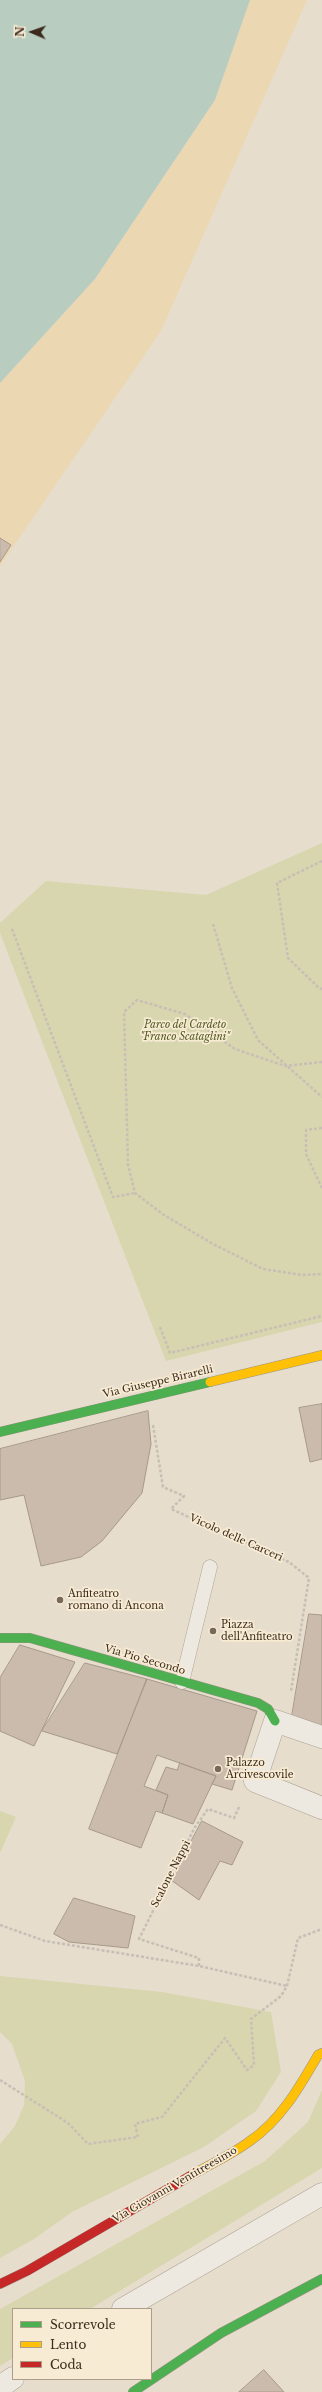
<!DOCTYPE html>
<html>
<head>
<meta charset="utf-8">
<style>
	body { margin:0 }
	#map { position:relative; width:322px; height:2392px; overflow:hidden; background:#e6ddcc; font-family:"Libre Baskerville",serif }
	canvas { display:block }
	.legend { position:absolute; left:12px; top:2308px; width:140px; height:72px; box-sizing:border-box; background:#f8ebd3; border:1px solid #ac9e8a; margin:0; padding:5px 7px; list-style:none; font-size:12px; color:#3b2a1d }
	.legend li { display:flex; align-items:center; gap:8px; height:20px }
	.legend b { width:20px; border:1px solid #ac9e8a }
	.north { position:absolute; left:12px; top:12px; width:40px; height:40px; -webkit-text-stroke:3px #f8ebd3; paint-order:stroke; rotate:272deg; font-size:11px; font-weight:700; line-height:16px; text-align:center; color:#3b2a1d }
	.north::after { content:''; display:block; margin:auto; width:14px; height:18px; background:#3b2a1d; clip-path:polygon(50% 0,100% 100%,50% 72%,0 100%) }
</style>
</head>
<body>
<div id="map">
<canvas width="322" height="2392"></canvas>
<ul class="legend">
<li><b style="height:5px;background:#4caf50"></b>Scorrevole</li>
<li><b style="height:5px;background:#ffc107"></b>Lento</li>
<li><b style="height:5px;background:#c62828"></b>Coda</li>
</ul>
<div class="north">N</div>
</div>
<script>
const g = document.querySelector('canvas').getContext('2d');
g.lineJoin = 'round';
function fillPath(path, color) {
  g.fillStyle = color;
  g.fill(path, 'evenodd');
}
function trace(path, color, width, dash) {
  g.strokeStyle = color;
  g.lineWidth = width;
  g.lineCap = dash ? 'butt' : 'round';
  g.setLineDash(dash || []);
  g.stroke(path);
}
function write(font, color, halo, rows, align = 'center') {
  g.font = font + ' "Libre Baskerville",serif';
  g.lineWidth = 3.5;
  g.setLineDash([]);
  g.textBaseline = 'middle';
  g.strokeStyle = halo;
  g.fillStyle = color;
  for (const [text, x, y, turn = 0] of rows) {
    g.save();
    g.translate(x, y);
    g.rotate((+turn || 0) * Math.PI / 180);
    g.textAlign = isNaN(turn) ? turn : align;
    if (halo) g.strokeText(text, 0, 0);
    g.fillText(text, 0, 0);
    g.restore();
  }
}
const green = new Path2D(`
	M322,843V1322L166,1361L0,933V923L46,881L206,895Z
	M0,1811L16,1817L0,1853Z
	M0,1976L162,1992L271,2012L281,2072L256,2111L204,2147L72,2212L34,2239L0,2258V2144L15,2126L24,2105L25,2081L12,2044L0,2032Z
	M322,2090V2168L90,2309H13V2358L0,2366V2309L265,2161L308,2122Z`);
const sand = new Path2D(`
	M250,0H307L161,331L0,566V383L95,279L215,100Z`);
const water = new Path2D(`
	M0,0H250L215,100L95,279L0,383Z`);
const building = new Path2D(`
	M0,538L11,545L0,562Z
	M322,1404V1459L310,1462L299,1408Z
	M148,1411L151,1444L142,1493L102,1541L81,1557L41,1566L24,1495L0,1500V1449Z
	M309,1614L322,1615V1726L292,1716Z
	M20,1645L75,1662L34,1746L0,1731V1678Z
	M85,1663L147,1679L117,1754L42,1731Z
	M147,1679L257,1711L232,1790L212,1784L216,1776L157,1755L144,1786L168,1795L162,1813L156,1811L141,1848L89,1829Z
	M180,1763L216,1776L193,1824L162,1813L168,1795L156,1790L166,1767L177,1770Z
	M202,1821L243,1842L232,1865L220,1861L199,1900L171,1880Z
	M74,1898L135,1916L128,1948L69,1942L54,1934Z
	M264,2370L284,2392H239Z`);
const path = new Path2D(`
	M322,861L277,883L288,958L319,988L322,989
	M213,924L232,988L258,1040L322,1097
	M12,929L113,1197L135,1193
	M322,1062L285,1066L235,1049L185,1014L137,1000L124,1012L128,1165L135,1193L164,1215L213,1244L263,1269L303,1275L322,1274
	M322,1128L306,1130V1154L322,1188
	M160,1327L170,1353L322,1316
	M153,1425L163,1487L184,1496L171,1509L289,1562L309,1578L291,1691
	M0,1925L45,1941L199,1966L287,1986
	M199,1966V1958L139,1939L195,1827L208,1809L234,1818L240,1805
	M0,2080L68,2123L88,2144L138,2137L135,2124L162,2117L225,2038L247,2070L254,2065L251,2019L281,1996L287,1986L298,1938L322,1929`);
const lane = new Path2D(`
	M182,1682L210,1567`);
const street = new Path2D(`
	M322,1737L275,1721L255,1781L322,1808
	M123,2309L322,2194
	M0,2387L13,2378`);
const fast = new Path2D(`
	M0,1432L210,1382
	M0,1638H30L258,1703L268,1709L275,1721
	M133,2392L221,2333L322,2279`);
const slow = new Path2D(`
	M210,1382L322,1355
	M197,2172C215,2162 234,2153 250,2141C281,2120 300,2086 318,2055L322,2053`);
const jam = new Path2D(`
	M0,2284L27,2271L197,2172`);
const markers = [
	[60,1600,4,"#77695a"],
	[213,1631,4,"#77695a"],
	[218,1769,4,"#77695a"]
];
const parkNames = [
	["Parco del Cardeto",185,1025],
	["\"Franco Scataglini\"",185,1037]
];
const streetNames = [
	["Via Giuseppe Birarelli",158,1382,-13],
	["Vicolo delle Carceri",236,1538,24],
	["Via Pio Secondo",145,1660,16],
	["Scalone Nappi",171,1874,-63],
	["Via Giovanni Ventitreesimo",175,2185,-30]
];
const poiNames = [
	["Anfiteatro",68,1594],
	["romano di Ancona",68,1606],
	["Piazza",221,1625],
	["dell'Anfiteatro",221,1637],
	["Palazzo",226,1763],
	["Arcivescovile",226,1775]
];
fillPath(green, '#d8d6ae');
fillPath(sand, '#ebd8b3');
fillPath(water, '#b8ccbf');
fillPath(building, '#cabbad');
trace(building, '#a7988c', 1);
trace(lane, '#aca296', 15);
trace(street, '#aca296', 23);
trace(fast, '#9b9286', 10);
trace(slow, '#9b9286', 10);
trace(jam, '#9b9286', 10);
trace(path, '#c7bfb6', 2.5, [3, 2]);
trace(lane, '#eee9e0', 14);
trace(street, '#eee9e0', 22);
trace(fast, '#4caf50', 9);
trace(slow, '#ffc107', 9);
trace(jam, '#c62828', 9);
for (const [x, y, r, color] of markers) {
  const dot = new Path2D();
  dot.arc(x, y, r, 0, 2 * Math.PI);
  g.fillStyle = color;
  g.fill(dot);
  trace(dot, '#f8ebd3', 1.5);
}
write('italic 10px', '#4f5922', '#f8ebd3', parkNames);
write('10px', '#3b2a1d', '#f8ebd3', streetNames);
write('10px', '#3b2a1d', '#f8ebd3', poiNames, 'left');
</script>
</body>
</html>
